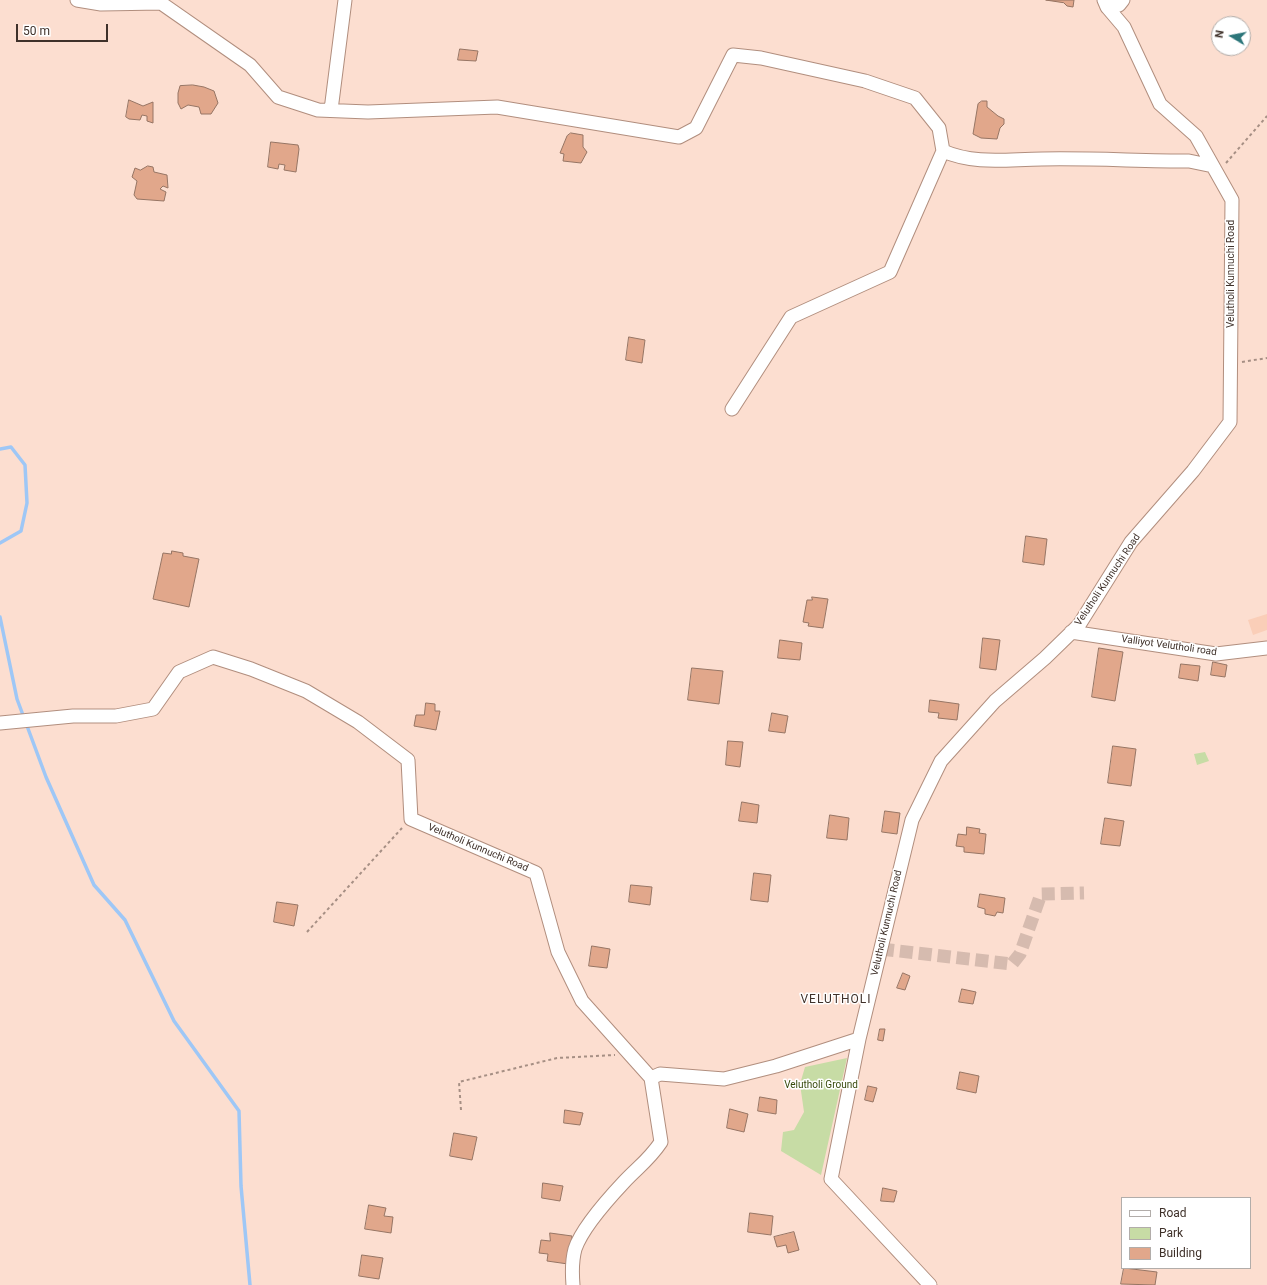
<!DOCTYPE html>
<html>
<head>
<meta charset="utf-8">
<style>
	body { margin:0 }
	#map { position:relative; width:1267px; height:1285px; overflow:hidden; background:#fcded0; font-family:Roboto,sans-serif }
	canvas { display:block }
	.legend { position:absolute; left:1121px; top:1197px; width:130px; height:72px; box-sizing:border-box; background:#fff; border:1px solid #b2adaa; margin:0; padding:5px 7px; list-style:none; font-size:12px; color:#3f312a }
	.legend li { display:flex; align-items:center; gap:8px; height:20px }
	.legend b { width:20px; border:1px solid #b2adaa }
	.north { position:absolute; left:1211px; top:16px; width:40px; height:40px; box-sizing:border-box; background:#fff; border:1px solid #b2adaa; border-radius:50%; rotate:280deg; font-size:11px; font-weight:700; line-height:16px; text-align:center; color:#3f312a }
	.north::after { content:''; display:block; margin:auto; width:14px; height:18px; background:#2c767a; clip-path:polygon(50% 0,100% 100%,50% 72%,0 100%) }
	.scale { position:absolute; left:16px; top:24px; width:92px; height:18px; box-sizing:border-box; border:2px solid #3f312a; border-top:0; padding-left:5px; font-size:12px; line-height:14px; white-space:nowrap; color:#3f312a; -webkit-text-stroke:3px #fff; paint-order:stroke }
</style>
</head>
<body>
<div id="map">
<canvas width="1267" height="1285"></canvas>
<ul class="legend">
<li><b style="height:5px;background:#fff"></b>Road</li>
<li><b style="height:11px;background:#c7dca5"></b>Park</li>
<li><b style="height:11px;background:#e1a78b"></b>Building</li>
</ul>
<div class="north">N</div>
<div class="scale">50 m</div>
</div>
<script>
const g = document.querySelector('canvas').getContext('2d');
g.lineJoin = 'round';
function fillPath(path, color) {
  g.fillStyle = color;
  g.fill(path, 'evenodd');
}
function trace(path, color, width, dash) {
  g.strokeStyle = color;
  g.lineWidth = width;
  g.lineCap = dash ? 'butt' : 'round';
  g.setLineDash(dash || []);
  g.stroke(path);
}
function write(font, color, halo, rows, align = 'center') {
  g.font = font + ' Roboto,sans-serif';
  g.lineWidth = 3;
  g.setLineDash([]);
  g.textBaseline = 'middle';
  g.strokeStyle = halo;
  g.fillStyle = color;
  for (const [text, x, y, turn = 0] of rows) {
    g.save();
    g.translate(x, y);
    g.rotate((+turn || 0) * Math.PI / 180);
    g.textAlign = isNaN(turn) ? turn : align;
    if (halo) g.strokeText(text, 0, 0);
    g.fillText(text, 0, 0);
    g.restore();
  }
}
const built = new Path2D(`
	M1267,614V630L1253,635L1248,620Z`);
const green = new Path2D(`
	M1205,752L1209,761L1197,765L1194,754Z
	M847,1058L821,1175L781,1151L783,1132L794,1130L804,1112L800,1084L805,1067Z`);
const stream = new Path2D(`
	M0,449L11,447L25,465L27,503L21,531L0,543
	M0,617L17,699L46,777L94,885L125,920L174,1021L239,1111L241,1186L250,1285`);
const building = new Path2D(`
	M1046,0H1074L1073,7L1067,6L1064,3Z
	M460,49L478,51L476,61L458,60Z
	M193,85L204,87L214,91L218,103L211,114H201L199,107L188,105L181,109L178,103V93L180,86Z
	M129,100L143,106L153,102V123L147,121V116L142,115L140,120L129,119L126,117Z
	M982,101H987V107L998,116L1004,119V124L1000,128L997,139L981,138L973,134L978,104Z
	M571,133L583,135V147L587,152L581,163L563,161L564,154L560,153L567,136Z
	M271,142L298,145L299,149L296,172L284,170L285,165L279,164L278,169L268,167Z
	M148,166L153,167L154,172L167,175L168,188L163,186L160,189L166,192L164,201L137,199L134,195L137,181L132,177L135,168L140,170Z
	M629,337L645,340L642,363L626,360Z
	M1026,536L1047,539L1044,565L1023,562Z
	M172,551L183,553V556L199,559L189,607L153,599L163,553L171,554Z
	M812,597L828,599L823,628L808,626L809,623L803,622L807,600H812Z
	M983,638L1000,640L996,670L980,668Z
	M780,640L802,643L800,660L778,658Z
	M1099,648L1123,652L1115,701L1092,697Z
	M1213,662L1227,665L1225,677L1211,675Z
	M1181,664L1200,666L1198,681L1179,678Z
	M692,668L723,671L719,704L688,700Z
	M930,700L959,704L957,720L938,718L939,713L929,712Z
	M426,703L435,704V711H440L436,730L414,726L416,715H424Z
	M772,713L788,716L785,733L769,731Z
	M728,741L743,742L740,767L726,765Z
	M1113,746L1136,749L1131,786L1108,783Z
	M742,802L759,805L757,823L739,821Z
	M885,811L900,813L897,834L882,832Z
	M830,815L849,818L847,840L827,838Z
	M1105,818L1124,821L1120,846L1101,844Z
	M967,827L980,829L979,833L986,834L984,854L964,852V847L956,846L958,834L966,835Z
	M754,873L771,875L768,902L751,900Z
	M631,885L652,887L650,905L629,902Z
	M980,894L1005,898L1003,913L997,912L995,916L985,914V909L978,907Z
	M277,902L298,905L294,926L274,922Z
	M592,946L610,949L607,968L589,966Z
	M903,973L910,976L905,990L897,988Z
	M962,989L976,992L973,1004L959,1002Z
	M880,1029H885L883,1041L878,1040Z
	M960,1072L979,1076L976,1093L957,1089Z
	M868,1086L877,1088L873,1102L865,1100Z
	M760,1097L777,1100L776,1114L758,1111Z
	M730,1109L748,1114L744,1132L727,1128Z
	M565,1110L583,1113L580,1125L564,1123Z
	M454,1133L477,1137L472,1160L450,1156Z
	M543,1183L563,1186L560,1201L542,1198Z
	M883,1188L897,1191L894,1202L881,1201Z
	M369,1205L386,1208L384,1216L393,1217L391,1233L365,1229Z
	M750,1213L773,1216L771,1235L748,1232Z
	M794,1232L799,1250L788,1253L786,1245L777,1247L774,1237Z
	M550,1233L572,1236L568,1264L547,1261L548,1254L539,1253L541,1240L550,1241Z
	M362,1255L383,1258L379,1279L359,1276Z
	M1124,1268L1157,1272L1155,1285L1121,1284Z`);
const minorTunnel = new Path2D(`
	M881,949L1012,964L1020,954L1041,894L1084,893`);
const path = new Path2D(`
	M1226,163L1267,116
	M1242,362L1267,358
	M307,932L402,828
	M461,1110L459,1082L557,1058L615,1055`);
const minor = new Path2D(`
	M77,0L101,4L161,3L250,65L278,97L318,110L368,112L497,107L679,137L696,128L733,55L761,58L865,81L915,98L939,128L943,151C975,165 1008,159 1042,159C1091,158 1140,161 1189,161L1213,166
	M1104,0L1107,7L1119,5L1123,0
	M331,110L345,0
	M732,409L791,317L890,272L943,151
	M1071,632L1216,654L1267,648
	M0,723L73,716H116L153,709L179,672L213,657L251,669L306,691L358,722L408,760L411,819L536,873L558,952L582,1001L651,1078L660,1074L724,1079L776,1066L859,1039L912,820L941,761L995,701L1045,658L1079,625L1131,542L1193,471L1230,422L1232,200L1196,136L1160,104L1124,27L1107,7
	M859,1039L831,1179L930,1285
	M573,1285C572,1273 572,1260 575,1249C582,1228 609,1198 624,1182C638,1167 649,1160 661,1142L651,1078`);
const streetNames = [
	["Velutholi Kunnuchi Road",1231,274,-90],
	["Velutholi Kunnuchi Road",1108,580,-56],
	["Valliyot Velutholi road",1169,646,8],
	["Velutholi Kunnuchi Road",478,848,23],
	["Velutholi Kunnuchi Road",887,923,-77]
];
const parkNames = [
	["Velutholi Ground",821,1085]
];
const quarterNames = [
	["VELUTHOLI",836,1000]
];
fillPath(built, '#faceb8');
fillPath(green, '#c7dca5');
trace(stream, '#9ec7f6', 3.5);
fillPath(building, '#e1a78b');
trace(building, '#967564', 1);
trace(minorTunnel, '#d6bbaf', 13, [13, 6]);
trace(minor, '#b18e7e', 15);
trace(path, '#a68f84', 2, [3, 3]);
trace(minor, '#fff', 13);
write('10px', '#3f312a', '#fff', streetNames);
write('10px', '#37490a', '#fff', parkNames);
g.letterSpacing = '1px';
write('12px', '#3f312a', '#fff', quarterNames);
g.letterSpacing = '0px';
</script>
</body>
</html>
